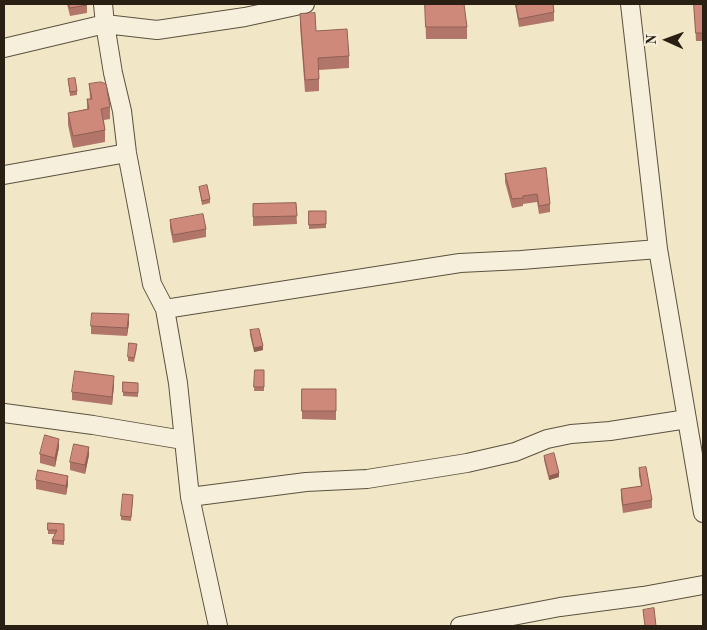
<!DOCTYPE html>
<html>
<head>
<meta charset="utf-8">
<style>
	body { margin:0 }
	#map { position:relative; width:707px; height:630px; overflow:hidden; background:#f1e7c7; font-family:"Old Standard TT",serif }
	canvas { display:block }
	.frame { position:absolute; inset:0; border:5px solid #291f12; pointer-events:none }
	.north { position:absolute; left:642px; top:15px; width:50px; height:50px; -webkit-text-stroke:4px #f6efdb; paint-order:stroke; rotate:272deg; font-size:14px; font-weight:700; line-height:20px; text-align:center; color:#291f12 }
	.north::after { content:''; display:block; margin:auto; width:18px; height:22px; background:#291f12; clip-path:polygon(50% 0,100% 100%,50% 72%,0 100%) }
</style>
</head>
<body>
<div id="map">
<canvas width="707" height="630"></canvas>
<div class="frame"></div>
<div class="north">N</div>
</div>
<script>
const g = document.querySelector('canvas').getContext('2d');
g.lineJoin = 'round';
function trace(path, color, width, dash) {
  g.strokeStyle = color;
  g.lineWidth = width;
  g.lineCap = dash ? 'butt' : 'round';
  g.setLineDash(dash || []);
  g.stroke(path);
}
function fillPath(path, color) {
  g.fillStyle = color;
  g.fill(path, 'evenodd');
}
const street = new Path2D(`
	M103,4L105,24L113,73L122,111L127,153L152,284L165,309L178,383L190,497L218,626
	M630,4L658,249L703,513
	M4,48L105,24L157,30L245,17L305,4
	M4,175L127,153
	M165,309L460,263L521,260L658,249
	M4,413L93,425L183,440
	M190,497L306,482L367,479L467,463L515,452L547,439L571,434L610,431L687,419
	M460,626L560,607L643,596L703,585`);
const wall = new Path2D(`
	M67,4H87V13L70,16Z
	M425,4L467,27V39H426Z
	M515,4H553L554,12V21L519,27Z
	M694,4H703V41H696Z
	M300,14L316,31L349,56V68L319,70V91L305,92L300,26Z
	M68,79L77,91V95L70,96Z
	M89,84L110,107V119L104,120L105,130V142L73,148L68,125V113L87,109V99H90Z
	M546,168L550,204V212L539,214L537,202L523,204V206L512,208L505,182V174Z
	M199,187L210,199V203L202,205Z
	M296,203L297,224L253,226V204Z
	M309,211H326V228L309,229Z
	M170,220L206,229V237L173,243L170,228Z
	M129,323L127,336L91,334V326Z
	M250,330L263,350L254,352L250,335Z
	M137,348L134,362L128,361V357Z
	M255,370H264V391H254Z
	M123,382L138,383V397L123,396Z
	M114,385L112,405L72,400V392Z
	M302,389H336V420L302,419Z
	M59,447L55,467L40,463V454Z
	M89,455L85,474L70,470V462Z
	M544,456L559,477L549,480L544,460Z
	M639,468L652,500V508L623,513L621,498V489L641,486L639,476Z
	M36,480L68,484L66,495L36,489Z
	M133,499L131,521L121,520V516Z
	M48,523L64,524V545L52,544V540L55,534H48Z`);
const shadedWall = new Path2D(`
	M129,314V323L127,336V328Z
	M263,346V350L254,352V348Z
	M114,376V385L112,405V397Z
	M59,439V447L55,467V458Z
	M89,447V455L85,474V465Z
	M559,473V477L549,480V476Z
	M68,476V484L66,495V486Z`);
const building = new Path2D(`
	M69,4H87V5L70,8Z
	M425,4H464L467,27H426Z
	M516,4H553L554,12L519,19Z
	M694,4H703V33H696Z
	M315,13L316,31L347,29L349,56L318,58L319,79L305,80L300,14Z
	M75,78L77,91L70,92L68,79Z
	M101,82L106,84L110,107L101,109L105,130L73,136L68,113L89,109L87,99H92L89,84Z
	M546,168L550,204L539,206L537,194L523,196V198L512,199L505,174Z
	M207,185L210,199L202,201L199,187Z
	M296,203L297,216L253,217V204Z
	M309,211H326V224L309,225Z
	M203,214L206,229L173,235L170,220Z
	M92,313L129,314L127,328L91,326Z
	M259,329L263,346L254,348L250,330Z
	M129,343L137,344L134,358L128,357Z
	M255,370H264V387H254Z
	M75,371L114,376L112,397L72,392Z
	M123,382L138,383V393L123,392Z
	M302,389H336V411H302Z
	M45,435L59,439L55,458L40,454Z
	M74,444L89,447L85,465L70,462Z
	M554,453L559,473L549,476L544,456Z
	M646,467L652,500L623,505L621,489L642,486L639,468Z
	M38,470L68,476L66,486L36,480Z
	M123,494L133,495L131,517L121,516Z
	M48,523L64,524V541L52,540L57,530H48Z
	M654,608L656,626H645L643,610Z`);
trace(street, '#5b513f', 20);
trace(street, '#f6efdb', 18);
fillPath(wall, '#b17669');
fillPath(shadedWall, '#906055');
fillPath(building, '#ce897a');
trace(building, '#906055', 1);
</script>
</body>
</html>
